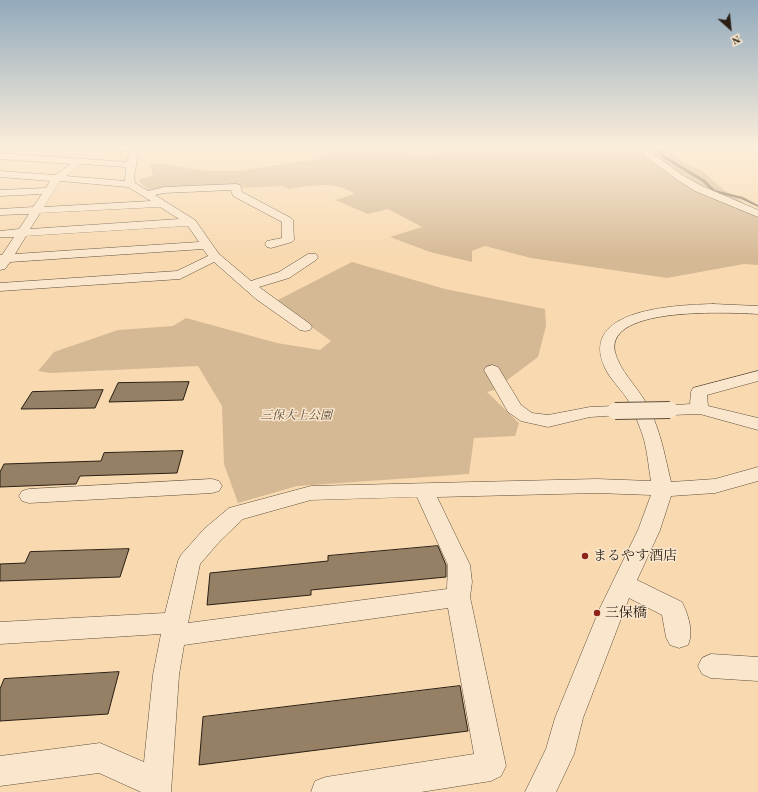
<!DOCTYPE html>
<html>
<head>
<meta charset="utf-8">
<style>
	body { margin:0 }
	#map { position:relative; width:758px; height:792px; overflow:hidden; background:#f8d9b0; font-family:"Old Standard TT",serif }
	canvas { display:block }
	.north { position:absolute; left:710px; top:8px; width:40px; height:40px; -webkit-text-stroke:3px #fae6cc; paint-order:stroke; rotate:153deg; font-size:11px; font-weight:700; line-height:16px; text-align:center; color:#291f14 }
	.north::after { content:''; display:block; margin:auto; width:14px; height:18px; background:#291f14; clip-path:polygon(50% 0,100% 100%,50% 72%,0 100%) }
</style>
</head>
<body>
<div id="map">
<canvas width="758" height="792"></canvas>
<div class="north">N</div>
</div>
<script>
const g = document.querySelector('canvas').getContext('2d');
g.lineJoin = 'round';
function fillPath(path, color) {
  g.fillStyle = color;
  g.fill(path, 'evenodd');
}
function trace(path, color, width, dash) {
  g.strokeStyle = color;
  g.lineWidth = width;
  g.lineCap = dash ? 'butt' : 'round';
  g.setLineDash(dash || []);
  g.stroke(path);
}
function write(font, color, halo, rows, align = 'center') {
  g.font = font + ' "Old Standard TT","Noto Serif JP",serif';
  g.lineWidth = 3;
  g.setLineDash([]);
  g.textBaseline = 'middle';
  g.strokeStyle = halo;
  g.fillStyle = color;
  for (const [text, x, y, turn = 0] of rows) {
    g.save();
    g.translate(x, y);
    g.rotate((+turn || 0) * Math.PI / 180);
    g.textAlign = isNaN(turn) ? turn : align;
    if (halo) g.strokeText(text, 0, 0);
    g.fillText(text, 0, 0);
    g.restore();
  }
}
const green = new Path2D(`
	M317,147H397L418,157L431,155L438,152L434,147H511V152L524,151L526,147H661L669,151L681,161L702,171L724,190L758,212V265L744,264L667,278L531,258L485,246L472,251V262L430,252L390,237L422,227L388,209L368,214L335,200L355,194C333,180 313,186 289,189L282,186L242,188L241,185L149,191L140,182V179L153,176L150,164H167L180,167L207,171H238L318,159L323,153Z
	M352,262L445,289L545,309L546,326L538,357L494,390L487,392L519,423L515,436L474,438L469,474L297,486L238,503L224,464L222,406L198,366L50,373L38,371L54,352L118,330L173,326L186,318L277,343L320,350L331,341L276,301Z`);
const stream = new Path2D(`
	M661,147H663L662,152L665,156L705,180L715,190L743,197L758,205V207L741,199L713,192L703,182L663,158L660,152Z`);
const building = new Path2D(`
	M189,382L183,400L109,402L118,383Z
	M103,390L95,408L21,409L32,392Z
	M183,451L177,473L80,476L76,484L0,487V472L4,464L101,461L104,453Z
	M438,546L446,565V577L311,590V595L207,605L210,573L328,561V556Z
	M129,549L120,577L0,581V564L25,563L30,552Z
	M119,672L108,714L0,721V689L4,679Z
	M460,686L468,731L199,765L203,717Z`);
const minor = new Path2D(`
	M101,147H139L134,177L135,183L148,191L164,187L236,184L240,185L242,192L291,218L293,220L294,240L292,242L271,248L267,247L265,244L267,241L282,238V222L233,196L231,190L164,193L155,195L195,220L219,254L251,281L279,272L308,254H316L318,257L316,260L289,278L259,287L310,324L312,327L310,330L305,331L300,330L256,299L214,262L180,279L0,291V283L177,271L208,256L203,249L10,262L5,269L0,270V255H2L14,237H0V231L19,229L29,214L0,215V209L33,207L42,194L0,196V190L46,188L50,181L0,177V171L55,175L71,164L0,159V153L127,162L130,151L105,150ZM82,164L126,167L125,181L66,176ZM60,181L128,187L151,201L44,207ZM160,207L179,219L30,229L40,213ZM188,226L199,242L15,254L26,236Z
	M643,147H651L652,153L682,175L702,186L758,210V217L695,191L676,179L645,156Z
	M713,304L758,306V314C733,313 605,305 615,352C620,371 635,384 645,401C660,427 664,452 671,482L715,479L758,467V481L715,493L671,496L660,530L637,580L682,602C688,614 694,632 688,645L679,648L670,645L666,637L662,615L629,598L583,718L574,754L556,792H525L546,749L555,718L600,608L638,530L651,495L597,493L437,497L470,565L472,582L470,597L506,766L501,776L491,781L421,792H311L315,781L326,777L474,754L448,608L184,645L179,675L171,792H141L99,773L0,786V756L100,743L144,762L153,675L161,634L0,644V622L165,613L178,561L181,555L204,529L229,508L311,486L597,479L651,481C648,464 647,444 640,428C637,419 632,409 628,400C621,389 610,379 605,368C577,308 678,305 713,304ZM417,497L448,565L447,589L188,623L200,564L220,541L243,519L311,500Z
	M492,365L498,367L521,405L532,413L548,415L590,407L615,406L621,407L624,411L621,415L590,417L548,427L521,421L508,412L484,370L486,367Z
	M758,371V381L707,395L708,406L758,418V430L700,414L670,415L664,414L661,410L664,406L690,404L691,392L693,388Z
	M212,479L219,481L222,486L219,491L212,493L29,503L22,501L19,496L22,491L29,489Z
	M711,654L758,657V681L711,678L702,674L698,666L702,658Z`);
const minorBridge = new Path2D(`
	M615,411L670,410`);
const markers = [
	[585,556,4,"#8f2418"],
	[597,613,4,"#8f2418"]
];
const parkNames = [
	["三保大上公園",296,416]
];
const nearPoinames = [
	["まるやす酒店",593,556],
	["三保橋",605,613]
];
fillPath(green, '#d5b995');
fillPath(stream, '#7b6952');
fillPath(building, '#958065');
trace(building, '#291f14', 1);
trace(minor, '#5d4e3b', 1);
fillPath(minor, '#fae6cc');
trace(minorBridge, '#5d4e3b', 18, []);
trace(minorBridge, '#fae6cc', 16);
const sky = g.createLinearGradient(0, 0, 0, 258);
sky.addColorStop(0, '#92aabc');
sky.addColorStop(0.57, '#fceedb');
sky.addColorStop(1, '#fceedb00');
g.fillStyle = sky;
g.fillRect(0, 0, 758, 258);
for (const [x, y, r, color] of markers) {
  const dot = new Path2D();
  dot.arc(x, y, r, 0, 2 * Math.PI);
  g.fillStyle = color;
  g.fill(dot);
  trace(dot, '#fae6cc', 1.5);
}
write('italic 12px', '#5d4d3b', '#fae6cc', parkNames);
write('14px', '#291f14', '#fae6cc', nearPoinames, 'left');
</script>
</body>
</html>
